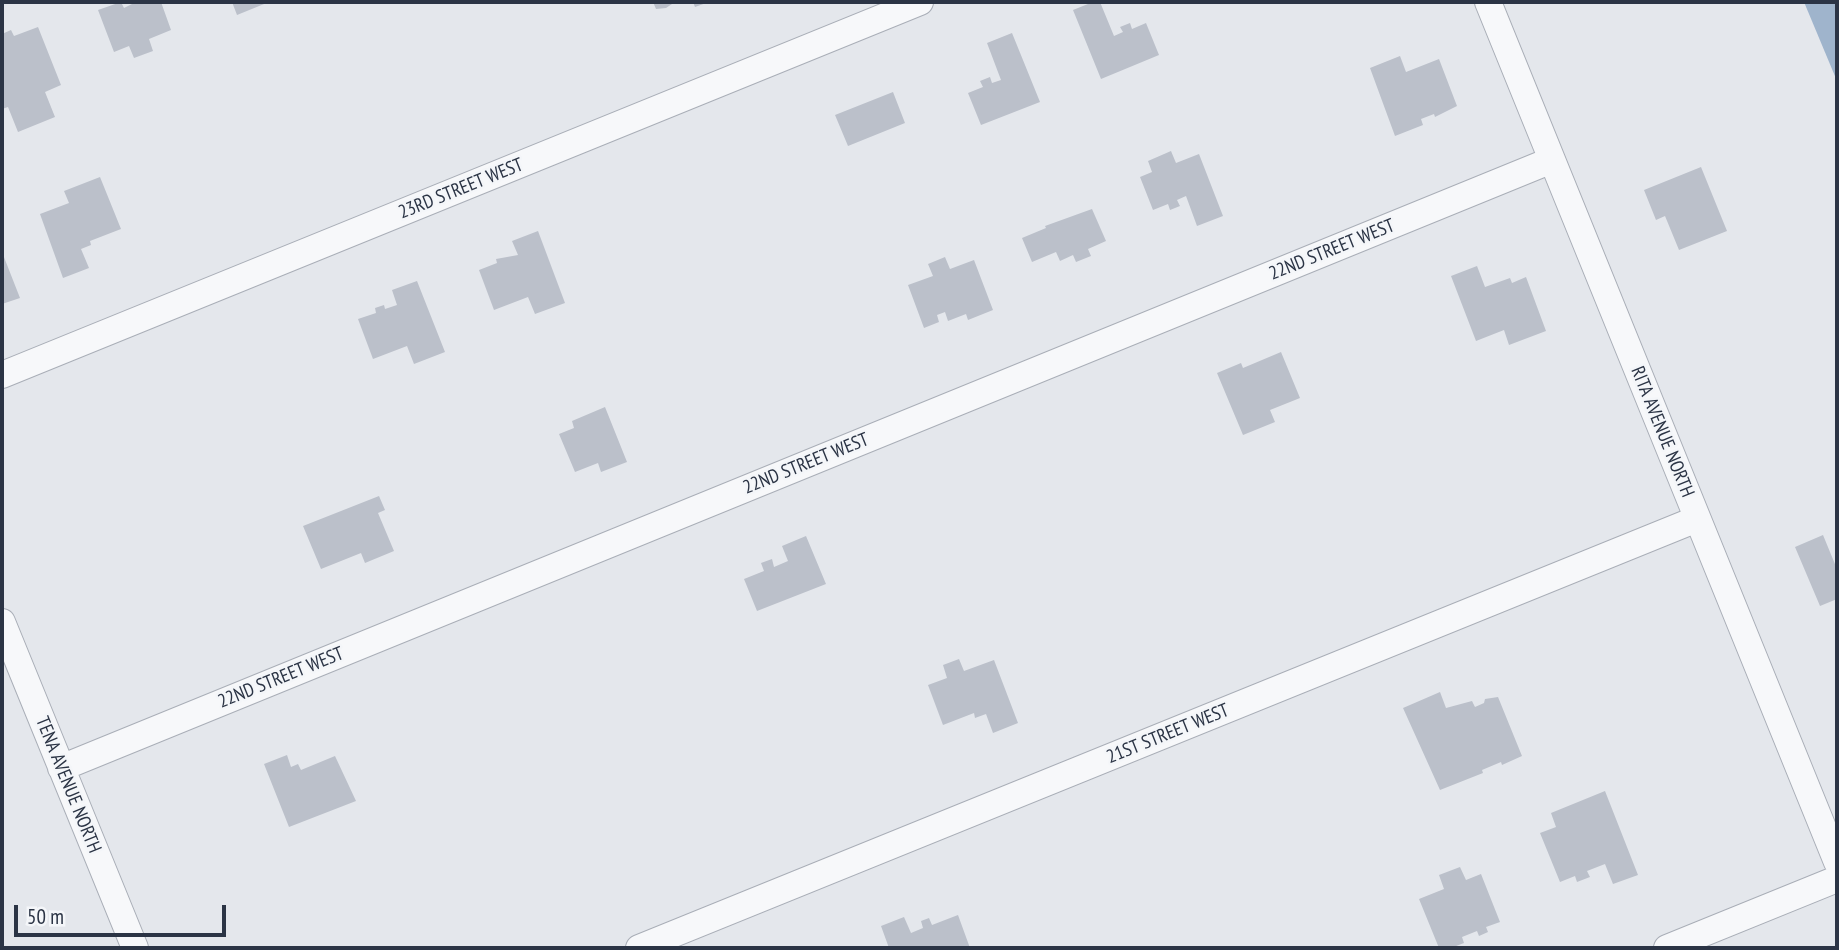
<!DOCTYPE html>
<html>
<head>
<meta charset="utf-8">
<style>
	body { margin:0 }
	#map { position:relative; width:1839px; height:950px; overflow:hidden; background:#e4e7ec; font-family:"PT Sans Narrow",sans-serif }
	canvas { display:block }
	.frame { position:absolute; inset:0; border:4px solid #2b3445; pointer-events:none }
	.scale { position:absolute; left:14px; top:905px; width:212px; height:32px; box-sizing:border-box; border:4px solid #2b3445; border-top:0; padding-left:9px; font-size:21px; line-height:24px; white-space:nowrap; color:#2b3445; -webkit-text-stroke:5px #f4f6f9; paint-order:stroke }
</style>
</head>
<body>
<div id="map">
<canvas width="1839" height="950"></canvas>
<div class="frame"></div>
<div class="scale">50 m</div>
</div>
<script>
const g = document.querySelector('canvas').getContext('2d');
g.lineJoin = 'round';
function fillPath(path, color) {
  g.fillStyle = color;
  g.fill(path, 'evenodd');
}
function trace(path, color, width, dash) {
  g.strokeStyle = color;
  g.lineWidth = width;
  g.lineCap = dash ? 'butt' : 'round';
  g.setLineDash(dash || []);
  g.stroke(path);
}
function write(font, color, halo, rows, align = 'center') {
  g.font = font + ' "PT Sans Narrow",sans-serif';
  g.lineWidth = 5;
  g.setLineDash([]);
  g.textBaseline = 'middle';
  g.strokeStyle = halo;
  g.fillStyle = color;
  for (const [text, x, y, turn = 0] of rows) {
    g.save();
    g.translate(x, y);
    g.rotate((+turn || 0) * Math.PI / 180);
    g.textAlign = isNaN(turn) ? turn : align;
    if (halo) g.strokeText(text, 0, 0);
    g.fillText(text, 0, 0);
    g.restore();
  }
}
const water = new Path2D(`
	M1804,2H1837V81Z`);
const building = new Path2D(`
	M121,2L124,8L132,4L131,2H161L171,30L149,39L153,51L134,58L129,46L114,52L98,10Z
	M232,2H269L237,15Z
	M653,2H675L666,8L656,9Z
	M693,2H709L695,7Z
	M1093,2H1100L1114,36L1123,32L1120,27L1130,23L1132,29L1146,23L1159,55L1101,79L1073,10Z
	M38,27L61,85L45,92L55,117L18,132L8,107L2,109V34L11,30L14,36Z
	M1012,33L1040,102L981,125L968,93L983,87L980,81L990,77L992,83L1001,80L987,43Z
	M1400,56L1406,72L1439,59L1457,106L1435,117L1434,114L1421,119L1423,125L1395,136L1370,68Z
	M893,92L905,123L848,146L835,115Z
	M1171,151L1176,163L1199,154L1223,216L1197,226L1186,196L1177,200L1180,206L1170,210L1168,204L1153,210L1140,177L1152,172L1148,161Z
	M1701,167L1727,231L1679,250L1665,216L1656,220L1644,190Z
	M100,177L121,229L90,241L91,245L81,249L89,268L63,278L40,214L69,203L64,191Z
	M1092,209L1106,241L1088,249L1091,256L1076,262L1073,255L1060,261L1056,252L1032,262L1022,238L1046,228L1045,226Z
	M538,231L565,303L535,314L528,297L494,310L479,270L497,263L496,259L518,255L512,241Z
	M2,252L20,298L2,304Z
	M945,257L950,269L974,260L993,310L968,320L966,314L948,321L945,312L937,315L939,322L924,328L908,285L933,276L928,264Z
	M1477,266L1485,287L1510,278L1512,283L1526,277L1546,331L1509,345L1504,330L1476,341L1451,276Z
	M417,281L445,352L414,364L407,346L373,359L358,319L376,313L375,308L384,305L385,309L397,305L392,290Z
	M1281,352L1300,398L1270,410L1275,422L1243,435L1217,373L1241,363L1243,368Z
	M605,407L627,462L601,472L598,463L575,472L559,434L574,428L572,421Z
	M379,496L385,510L378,513L394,551L365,563L361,553L321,569L303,526Z
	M1823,535L1837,569V599L1820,606L1795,547Z
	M806,536L826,584L757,611L744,579L764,571L761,563L772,559L774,567L788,561L782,546Z
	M959,659L964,671L994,660L1018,723L993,733L986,714L975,718L974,713L943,725L928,685L947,678L943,665Z
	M1440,692L1446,708L1472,701L1475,707L1484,703L1485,699L1498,697L1522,756L1502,765L1501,762L1482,770L1483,773L1440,790L1403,708Z
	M287,755L291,767L298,764L301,770L335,756L356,801L289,827L264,764Z
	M1605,791L1638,875L1613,884L1605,864L1587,871L1590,877L1577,882L1575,876L1560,882L1540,833L1556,827L1551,813Z
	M1460,867L1466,880L1481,874L1500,922L1486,927L1488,932L1479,936L1477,931L1462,937L1464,943L1451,948H1439L1419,899L1444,889L1439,875Z
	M958,915L970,948H889L881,926L904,917L911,933L923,928L921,921L929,918L932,925Z`);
const minor = new Path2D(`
	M1488,2L1837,862
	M2,375L920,2
	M2,622L135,948
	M61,768L1552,160
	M639,948L1697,519
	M1667,948L1837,879`);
const streetNames = [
	["23RD STREET WEST",461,189,-22],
	["22ND STREET WEST",1332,250,-22],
	["RITA AVENUE NORTH",1662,432,68],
	["22ND STREET WEST",806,464,-22],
	["22ND STREET WEST",281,678,-22],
	["21ST STREET WEST",1168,734,-22],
	["TENA AVENUE NORTH",68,785,68]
];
fillPath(water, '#9fb4cc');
fillPath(building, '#bbc0ca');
trace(minor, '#a9aeb7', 28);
trace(minor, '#f7f8fa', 26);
write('19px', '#2b3445', '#f4f6f9', streetNames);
</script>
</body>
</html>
